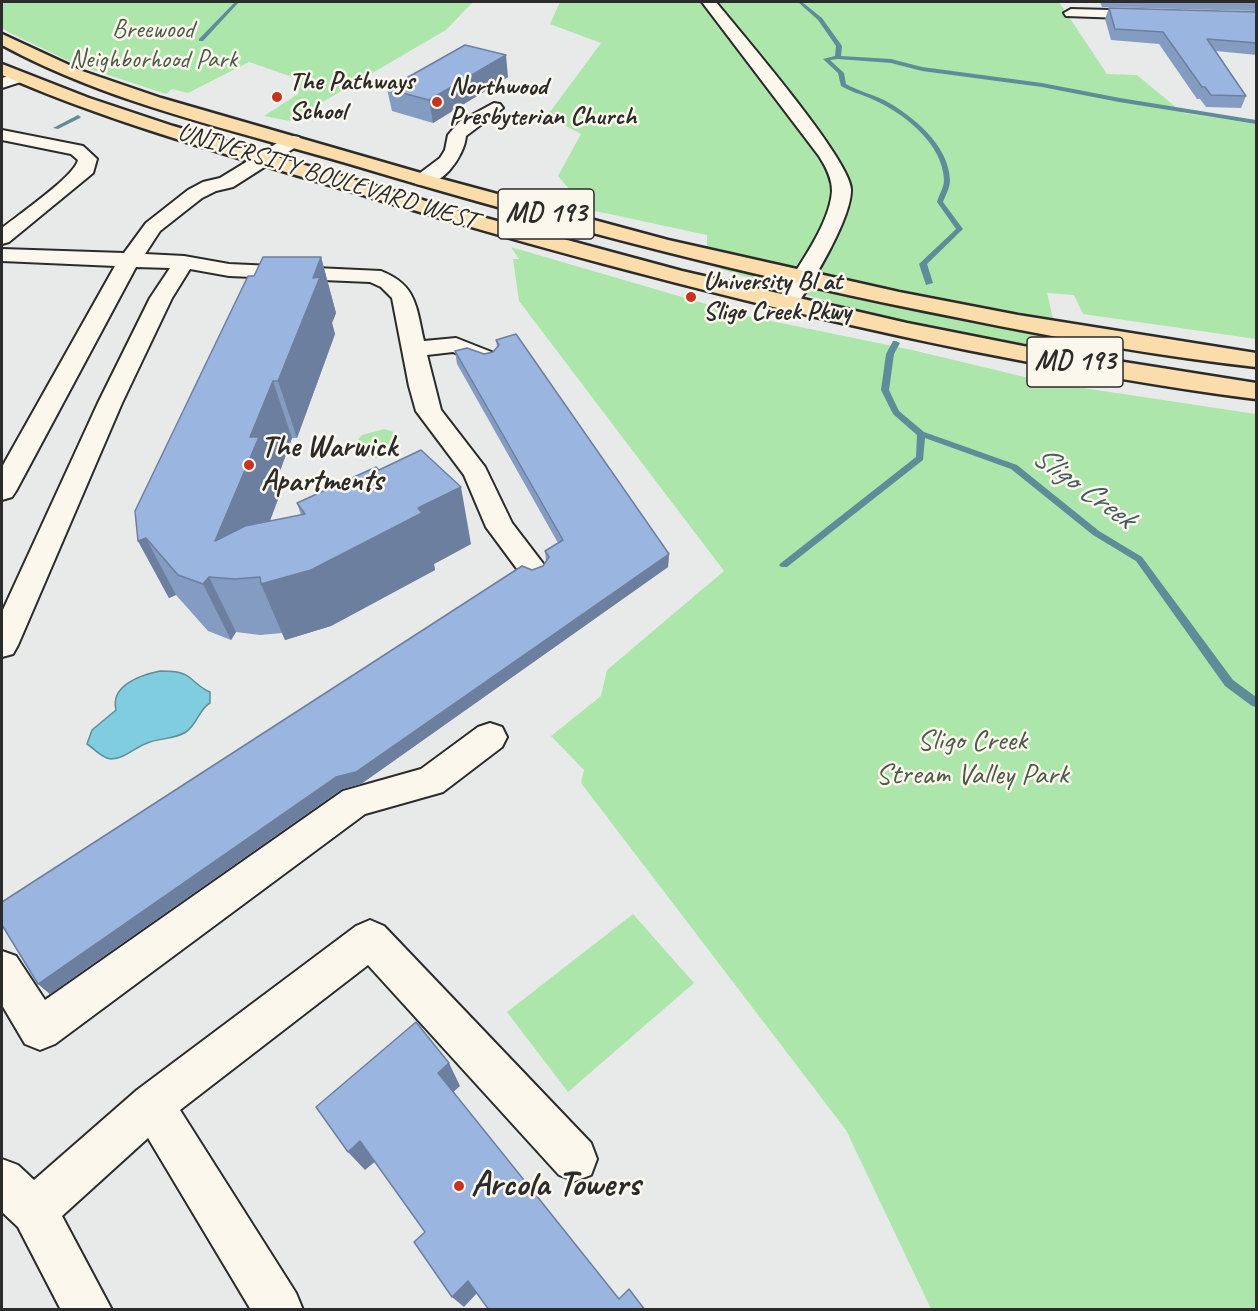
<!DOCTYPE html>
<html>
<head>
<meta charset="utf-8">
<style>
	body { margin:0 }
	#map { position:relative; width:1258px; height:1311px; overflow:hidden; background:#e8eaea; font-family:Caveat,sans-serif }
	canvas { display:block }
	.frame { position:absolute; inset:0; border:3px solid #2b2b2b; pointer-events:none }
</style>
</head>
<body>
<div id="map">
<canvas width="1258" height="1311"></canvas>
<div class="frame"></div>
</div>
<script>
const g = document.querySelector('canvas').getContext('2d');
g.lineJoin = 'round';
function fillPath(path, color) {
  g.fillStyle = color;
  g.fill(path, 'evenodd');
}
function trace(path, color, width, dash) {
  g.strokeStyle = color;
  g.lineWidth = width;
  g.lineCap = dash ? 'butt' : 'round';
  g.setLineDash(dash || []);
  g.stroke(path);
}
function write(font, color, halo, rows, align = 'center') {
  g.font = font + ' Caveat,sans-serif';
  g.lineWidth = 5;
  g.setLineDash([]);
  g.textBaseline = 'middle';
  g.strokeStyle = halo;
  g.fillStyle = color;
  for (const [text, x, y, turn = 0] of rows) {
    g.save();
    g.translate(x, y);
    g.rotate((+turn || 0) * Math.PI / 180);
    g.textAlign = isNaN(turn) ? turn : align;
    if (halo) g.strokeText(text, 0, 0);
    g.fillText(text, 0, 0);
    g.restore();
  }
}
const green = new Path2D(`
	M2,2H473L446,30L290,121L264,116L298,94L301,80L249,62L188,93L172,89L166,94L75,64L10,33L2,28Z
	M560,2H1059L1107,74L1137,75L1183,113L1256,124V339L1083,314L1074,295L1047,293L1054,322L1120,382L1010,356L720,269L707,247V235L586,209L558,176L581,134L547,116L601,43L550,24Z
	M511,247L747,316L912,350L1050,383L1256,414V1309H931L846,1130L581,783L584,770L551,736L601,696L607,670L724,571L519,301L513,259H519Z
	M384,429L392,431L399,441C392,462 373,460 355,453L354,444L362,435Z
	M633,914L694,983L568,1092L507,1012Z`);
const water = new Path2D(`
	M160,671C170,671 181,671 189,677C197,683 200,688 210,692V703C199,709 197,725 186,732C175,739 162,738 150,742C136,746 125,759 111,759C101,758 95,749 87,744L92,730L116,710C110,685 141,675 160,671Z`);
const stream = new Path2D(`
	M235,2H239L203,41H199V39Z
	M798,2H802L822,18L842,46L841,56L891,59L922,67L1042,83L1120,98L1256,120V124L1119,102L1042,87L922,71L891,63L838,59L830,60L844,73L846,84C858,91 872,94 884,100C912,115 949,145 950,180C950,187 946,195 943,202L963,229L927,264L933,283L926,285L919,264L956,229L937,202C939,195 944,187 944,180C943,143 902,112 872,99C861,94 851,92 841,86L838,73L823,59L835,56L836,46L818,20Z
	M78,115L81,117L80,118L58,129L53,128Z
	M893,341H896L900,343L894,354L889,390L899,411L924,432L1017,465L1099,531L1142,557L1233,680L1256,697V707L1252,706L1225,686L1136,561L1093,535L1011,469L925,438L923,460L787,567H781L779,565L781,563L916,457L917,435L893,414L881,390L886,354Z`);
const minor = new Path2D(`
	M702,2H716C741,33 850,159 851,189C852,218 812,283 795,308L787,310L779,308L776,303C793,273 830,226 832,191C832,178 826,167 819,156Z
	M1071,9L1151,11L1158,15L1151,19L1066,16L1064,13Z
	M21,72L29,77L27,80L2,88V78Z
	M494,103L500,104L503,108L466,136C464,157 441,190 416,184L413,180L416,176L440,158L445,150L448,135L459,122Z
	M2,130L83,146L97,159L93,173L9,242L2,244V228C17,216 75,176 78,160L71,154L2,140Z
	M293,136L299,137L302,141L299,145L233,187L216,191L202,198L160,231L145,254L184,256L229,264L381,271C417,285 416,307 424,341L456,338L494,353L498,358L494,363L486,365L478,363L453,352L427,355L441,410L485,467L512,523L548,570L543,577L533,581L523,577L486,527L464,475L416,411L409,386L392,298L381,287L370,282L229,276L190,269L172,298L122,403L18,645L13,654L2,657V612L98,403L150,298L170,268L136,267L16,491L12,497L2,500V467L115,266L2,261V249L124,253L146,223L188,190L203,182L220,178L287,137Z
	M490,723L502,727L507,737L502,747L443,792L365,814L55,1044L40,1050L25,1044L2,1005V951L16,956L45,1000L343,791L421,769L478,727Z
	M370,920L384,926L591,1143L597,1159L591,1175L575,1181L559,1175L368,965L180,1110L296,1293L303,1310H251L148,1138L62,1216L112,1310H61L18,1227L2,1212V1159L18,1165L34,1180L137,1090L356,926Z`);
const major = new Path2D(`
	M2,34L82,71L161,98L438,178L668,240L899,292L1018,315L1256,353V367C1157,356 1058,338 960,318C755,278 553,225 353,165C234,130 111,104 2,45Z
	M2,64L89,98L173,126L456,210L682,271L907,323L1023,346L1256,383V399C1160,387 1063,369 967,350C766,309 569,257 373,198C248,160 121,127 2,75Z`);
const wall = new Path2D(`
	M1100,2H1257V11L1102,7Z
	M1109,8L1257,12V55L1216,51L1246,96L1241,108L1206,107L1200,99H1197L1159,44L1111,40L1105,19Z
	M508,77L433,123L392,111L387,89Z
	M321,257L336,313L332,323L335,334L297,438H292L276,482L280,494L270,521L301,515L297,503L471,544L434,564L435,570L331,626L285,640L282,633L260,635L236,632L231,640L208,631L176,595L169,598L138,541L254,276Z
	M496,340L669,554L668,567L361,784L342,789L50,994L38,984L532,570L543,566L546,561L545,551L558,543L457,364L455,351L484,354L493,352L497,347Z`);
const shadedWall = new Path2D(`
	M506,55L508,77L433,123L429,100Z
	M321,257L336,313L332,323L335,334L297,438L278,381L313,278Z
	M273,381L292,438L276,482L280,494L248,578L215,541L250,437Z
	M461,487L471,544L434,564L435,570L331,626L285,640L261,584Z
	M146,538L176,595L169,598L138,541Z
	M669,554L668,567L361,784L342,789L50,994L38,984L336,777Z
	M209,577L236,632L231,640L203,584Z
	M449,1063L460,1086L450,1095L438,1073Z
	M360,1141L377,1160L365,1170L348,1152Z
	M468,1281L479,1291L464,1307L452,1297Z`);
const building = new Path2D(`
	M1109,8L1257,12V43L1207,39L1246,96L1211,95L1205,87H1202L1163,32L1115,29Z
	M465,45L506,55L429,100L387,89Z
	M263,257H321L313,278L320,277L278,381H273L250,437H259L215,541L245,526L305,514L297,503L376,467L379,470L421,450L461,487L418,508L422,513L311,570L261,584L260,577L235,579L209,577L203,584L178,575L146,538L138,541L135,511L248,276H254Z
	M516,334L669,554L356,772L336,777L38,984L2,925V902L522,566L532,570L543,566L549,557L545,551L563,540L455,351L467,348L484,354L493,352L499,345L496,340Z
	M416,1022L449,1063L438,1073L528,1185L619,1299L629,1289L645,1310H489L468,1281L452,1297L414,1242L425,1232L360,1141L348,1152L316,1107Z`);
const markers = [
	[277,97,6,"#c8321e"],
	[437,102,6,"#c8321e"],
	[691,297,6,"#c8321e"],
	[249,465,6,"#c8321e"],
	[459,1186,6,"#c8321e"]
];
const farParknames = [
	["Breewood",153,30],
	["Neighborhood Park",153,60]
];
const farPoinames = [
	["The Pathways",289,82],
	["School",289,112],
	["Northwood",449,87],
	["Presbyterian Church",449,117],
	["University Bl at",703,282],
	["Sligo Creek Pkwy",703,312]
];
const farStreetnames = [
	["UNIVERSITY BOULEVARD WEST",327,177,17]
];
const shields = [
	[546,214,96],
	[1075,362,96]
];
const shieldNames = [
	["MD 193",546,214],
	["MD 193",1075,362]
];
const poiNames = [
	["The Warwick",261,448],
	["Apartments",261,482]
];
const parkNames = [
	["Sligo Creek",972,741],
	["Stream Valley Park",972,775]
];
const waterNames = [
	["Sligo Creek",1083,488,36]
];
const nearPoinames = [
	["Arcola Towers",471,1186]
];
fillPath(green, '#ace6aa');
fillPath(water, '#80cde0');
trace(water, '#5e8c98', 1.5);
fillPath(stream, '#5e8c98');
trace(minor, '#2b2b2b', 4);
trace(major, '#2b2b2b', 5);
fillPath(minor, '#fbf7ec');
fillPath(major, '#fbddab');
fillPath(wall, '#859cc2');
fillPath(shadedWall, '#6c7f9e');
fillPath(building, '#9bb5e1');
trace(building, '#6c7f9e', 1.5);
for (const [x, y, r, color] of markers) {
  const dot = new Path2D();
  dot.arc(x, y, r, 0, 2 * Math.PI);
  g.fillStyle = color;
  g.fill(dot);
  trace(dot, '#fbf7ec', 2);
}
write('26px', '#4b5a4b', '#fbf7ec', farParknames);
write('bold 26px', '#2b2b2b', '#fbf7ec', farPoinames, 'left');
write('26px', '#2b2b2b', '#fbf7ec', farStreetnames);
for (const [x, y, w] of shields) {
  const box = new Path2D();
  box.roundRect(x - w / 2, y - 25, w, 50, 4.5);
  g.fillStyle = '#fbf7ec';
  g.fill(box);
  trace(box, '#2b2b2b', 1.5);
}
write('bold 28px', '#2b2b2b', null, shieldNames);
write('bold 30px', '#2b2b2b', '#fbf7ec', poiNames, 'left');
write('30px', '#4b5a4b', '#fbf7ec', parkNames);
write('italic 32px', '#445c61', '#fbf7ec', waterNames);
write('bold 36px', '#2b2b2b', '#fbf7ec', nearPoinames, 'left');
</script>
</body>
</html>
